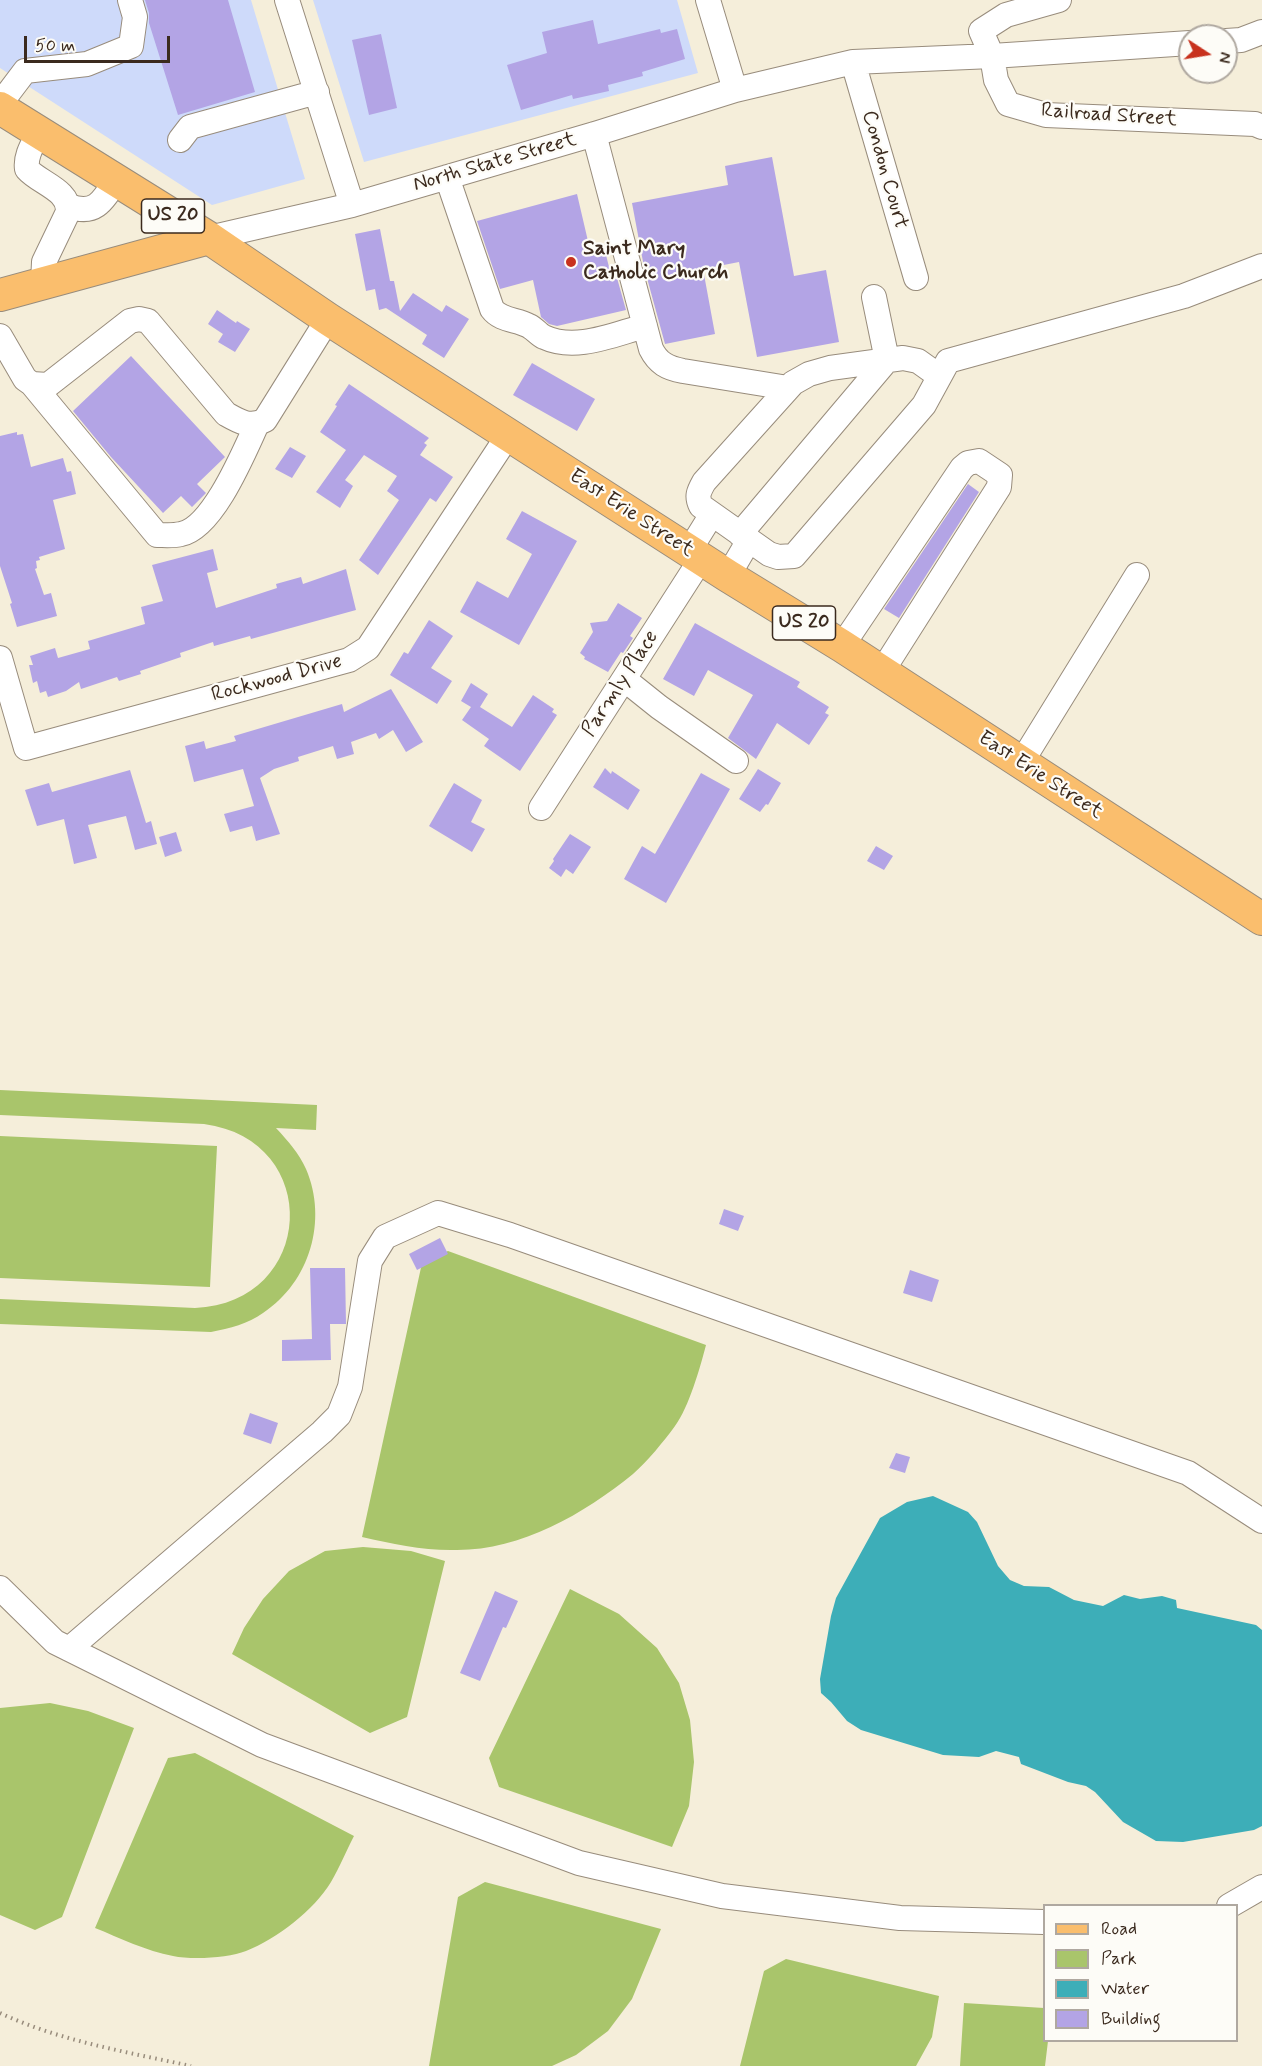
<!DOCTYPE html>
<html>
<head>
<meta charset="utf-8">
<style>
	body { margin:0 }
	#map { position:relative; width:1262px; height:2066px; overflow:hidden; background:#f5eeda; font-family:Mynerve,sans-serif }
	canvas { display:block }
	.legend { position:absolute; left:1043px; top:1904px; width:195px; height:138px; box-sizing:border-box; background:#fdfcf7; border:2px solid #afa8a0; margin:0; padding:8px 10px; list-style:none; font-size:18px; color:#3b2a1e }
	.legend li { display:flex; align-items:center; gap:12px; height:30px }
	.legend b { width:30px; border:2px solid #afa8a0 }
	.north { position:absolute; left:1178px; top:24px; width:60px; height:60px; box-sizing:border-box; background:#fdfcf7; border:2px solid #afa8a0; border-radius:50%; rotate:102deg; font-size:16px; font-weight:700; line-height:24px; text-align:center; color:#3b2a1e }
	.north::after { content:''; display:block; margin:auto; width:21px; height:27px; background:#c8321e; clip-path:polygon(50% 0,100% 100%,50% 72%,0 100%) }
	.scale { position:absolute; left:24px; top:36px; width:146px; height:27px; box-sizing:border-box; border:3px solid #3b2a1e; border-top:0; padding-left:8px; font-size:18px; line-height:21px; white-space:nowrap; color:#3b2a1e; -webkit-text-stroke:4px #fdfcf7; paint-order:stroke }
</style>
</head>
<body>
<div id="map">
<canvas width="1262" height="2066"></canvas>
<ul class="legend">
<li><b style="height:8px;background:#fabe6d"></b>Road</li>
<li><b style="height:16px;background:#a9c56b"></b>Park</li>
<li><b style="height:16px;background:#3daeb8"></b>Water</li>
<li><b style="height:16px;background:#b3a4e5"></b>Building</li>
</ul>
<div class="north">N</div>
<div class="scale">50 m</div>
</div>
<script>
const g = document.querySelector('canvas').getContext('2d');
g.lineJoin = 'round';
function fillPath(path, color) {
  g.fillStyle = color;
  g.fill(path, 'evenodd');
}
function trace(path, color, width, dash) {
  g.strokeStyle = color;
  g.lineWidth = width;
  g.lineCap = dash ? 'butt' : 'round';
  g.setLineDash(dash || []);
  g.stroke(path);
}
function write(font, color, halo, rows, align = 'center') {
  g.font = font + ' Mynerve,sans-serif';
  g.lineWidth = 4.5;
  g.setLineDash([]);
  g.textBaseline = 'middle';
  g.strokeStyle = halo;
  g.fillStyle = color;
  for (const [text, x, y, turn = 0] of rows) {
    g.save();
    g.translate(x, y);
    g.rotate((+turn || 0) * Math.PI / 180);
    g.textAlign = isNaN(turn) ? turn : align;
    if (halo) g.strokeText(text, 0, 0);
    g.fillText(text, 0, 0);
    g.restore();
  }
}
const built = new Path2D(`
	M0,0H251L305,179L212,205L0,68Z
	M313,0H677L698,73L364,162Z`);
const green = new Path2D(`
	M0,1090L317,1105L316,1130L276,1128C288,1141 299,1153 306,1169C328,1220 310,1282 263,1313C248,1324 230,1328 211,1332L0,1324V1299L195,1308C316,1303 324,1140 204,1124L0,1115Z
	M0,1136L217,1146L210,1287L0,1278Z
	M448,1251L706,1345C700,1368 689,1407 675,1426C664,1441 647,1462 633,1474C584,1514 521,1550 457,1550C425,1551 393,1544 362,1537L422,1263Z
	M363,1547L411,1551L445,1561L407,1717L370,1733L232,1654L244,1628L263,1599L289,1571L325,1551Z
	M570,1589L619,1614L657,1648L679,1683L690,1720L694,1762L689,1806L672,1847L499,1787L489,1758Z
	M50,1703L88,1711L134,1728L62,1917L35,1930L0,1915V1708Z
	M195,1753L354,1836C346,1851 340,1867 331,1882C314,1910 277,1939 246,1951C229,1958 192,1960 173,1956C146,1951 120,1938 95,1928L168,1758Z
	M485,1882L661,1929L632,1999L608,2031L576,2055L552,2066H429L458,1897Z
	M786,1959L939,1996L932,2037L916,2066H740L764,1971Z
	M964,2003L1044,2008V2040L1048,2041L1045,2066H960Z`);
const water = new Path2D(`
	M933,1496L968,1512L977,1522L998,1566L1010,1580L1024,1586L1049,1587L1074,1600L1103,1606L1124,1595L1140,1599L1162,1596L1176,1600L1177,1608L1256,1625L1262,1630V1826L1254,1830L1183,1842L1156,1841L1123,1822L1095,1792L1086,1786L1068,1782L1021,1764L1019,1757L996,1751L979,1757L943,1755L861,1730L847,1721L831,1702L821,1693L820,1679L831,1616L836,1598L880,1518L907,1502Z`);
const building = new Path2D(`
	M145,0H228L255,92L178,115L149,23V13Z
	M593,20L598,44L660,29L661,33L677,29L685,59L642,72L643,76L608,85L609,91L573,99L572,95L521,110L507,65L547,53L542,32Z
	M381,34L397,108L369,115L352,40Z
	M772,157L794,276L826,270L839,342L757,357L739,262L703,269L715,334L665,344L644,267L632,203L728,185L725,166Z
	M577,194L591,254L605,251L612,279L617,278L626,310L557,326L549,324L541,317L533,280L500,289L477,221Z
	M380,229L390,281H394L400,311L413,293L442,312L446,305L469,319L444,358L422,344L427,335L386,308L379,310L375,289L366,291L355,234Z
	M217,310L236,323L237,321L250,329L235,352L218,342L223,334L208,324Z
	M131,356L225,457L197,484L206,493L192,507L181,496L163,513L111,457L73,411Z
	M532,363L595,399L577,431L513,395Z
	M349,384L429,438L424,443L427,445L420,455L453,477L436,502L430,498L378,575L359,560L399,500L387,491L397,476L364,455L345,480L353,486L340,508L316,492L346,450L320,432L337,406L335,405Z
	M17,432V435L23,434L31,467L63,458L67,472L71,471L76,494L53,500L65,549L39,557L40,560L36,561L37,568L35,569L44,595L51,593L57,616L17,627L10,604L12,603L0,566V436Z
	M290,447L306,456L292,478L275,469Z
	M968,484L979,492L899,618L884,609Z
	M522,511L577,541L519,645L460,612L477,581L508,598L532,554L506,539Z
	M213,549L218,570L207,573L216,608L277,588L276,584L301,577L303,584L346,569L356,610L251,639L250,636L214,646L213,642L180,653L181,657L140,671L141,674L119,681L117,677L81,689L79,682L66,691L48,697L46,691L40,693L37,681L33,683L29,665H33L30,656L55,648L58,658L90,649L88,641L145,624L141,607L163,601L152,565Z
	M618,603L642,618L630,636L633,638L623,653L621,652L608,672L584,659L585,657L580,653L593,632L590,623L607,621Z
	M429,620L453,636L431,668L452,681L437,704L390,675L404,652L408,654Z
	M695,623L800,682L797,687L829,707L825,713L829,715L809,745L777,723L756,759L728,738L753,695L708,670L694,696L663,679Z
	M471,683L488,694L480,707L512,727L533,695L554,709L552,712L557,715L520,771L484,746L489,739L462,720L471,707L461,701Z
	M391,689L423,742L406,752L393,730L379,739L376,733L351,742L354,754L337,759L333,746L298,757L299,761L274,769L260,778L280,834L256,841L252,826L230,832L224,814L254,806L243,769L194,782L185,746L204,741L206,749L236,741L234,736L342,704L344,712Z
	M605,768L611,774L612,771L640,790L628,810L593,787Z
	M758,769L781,783L768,805L766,804L760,812L739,799Z
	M130,770L146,823L151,821L157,844L135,850L126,816L88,825L97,858L74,864L64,819L37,826L25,790L49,783L52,792Z
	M701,773L730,789L666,903L624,879L642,846L655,854Z
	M454,783L482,800L471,822L485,829L472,852L429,826Z
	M176,832L182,851L165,857L159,837Z
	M570,834L591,847L573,874L566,869L561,877L549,868L554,861L553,859Z
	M876,846L893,856L884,870L867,861Z
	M724,1209L744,1216L738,1231L719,1224Z
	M440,1238L448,1254L417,1270L409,1254Z
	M310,1268H345L346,1324H330L331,1360L282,1361V1340L312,1339Z
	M910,1270L939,1280L932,1302L903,1293Z
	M250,1413L278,1423L271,1444L243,1434Z
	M896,1453L910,1457L905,1473L889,1468Z
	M495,1591L518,1601L506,1628L503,1627L480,1681L460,1673Z`);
const path = new Path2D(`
	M0,2013C60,2041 127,2052 191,2066`);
const minor = new Path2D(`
	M287,0L352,205
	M708,0L735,90
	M1059,0L1006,15L981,31L992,56L996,80L1008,104L1046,115L1255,124L1262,127
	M1226,41L1241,40L1262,32
	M853,62L916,278
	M0,104L25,71L87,64L131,46L135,17L130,0
	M39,132C33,144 25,156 27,169C39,183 70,190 68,212L44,262L43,283
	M594,134L651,349C658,363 667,368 683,371L788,388
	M180,140L190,127L317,92
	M447,177L492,309C501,321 517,319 529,326C535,329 539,335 544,337C576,352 614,334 645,326
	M69,206C95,216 103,201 116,180
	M209,238L352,205L598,133L735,90L853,62L992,56L1190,43
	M0,336L25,379L32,384L48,385L130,321L139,319L148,321L226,414C240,422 250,428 265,420L328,319
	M939,376L918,361L903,358L830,368L809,374L793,383L704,482C699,491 696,496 701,506L769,554L778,557L794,556L924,405L948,361L1184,296L1262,266
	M32,384L157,535C164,535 173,536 181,534C213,528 244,452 257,424
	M740,534L887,360L874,297
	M689,551L712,514
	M728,576L749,540
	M842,646L962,468L968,463L979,461L1000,475L999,487L881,673
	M0,658L26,748L349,660L368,648L509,434
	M624,679L659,707L736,761
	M1021,763L1137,575
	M541,808L701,559
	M0,1588L55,1642L262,1745L579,1863L722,1896L900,1918L1044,1922
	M69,1649L322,1432L339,1415L350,1387L370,1261L385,1237L438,1213L510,1235L1188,1473L1262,1521
	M1229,1906L1262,1887`);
const major = new Path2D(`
	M0,108L209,238L328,319L728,576L842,646L1262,919
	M0,295L209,238`);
const markers = [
	[571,262,6,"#c8321e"]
];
const shields = [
	[173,216,63],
	[804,623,63]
];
const shieldNames = [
	["US 20",173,216],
	["US 20",804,623]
];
const streetNames = [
	["Railroad Street",1109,116,4],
	["North State Street",495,163,-16],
	["Condon Court",884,170,74],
	["East Erie Street",631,514,33],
	["Rockwood Drive",277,679,-15],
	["Parmly Place",621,684,-57],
	["East Erie Street",1040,776,33]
];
const poiNames = [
	["Saint Mary",583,250],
	["Catholic Church",583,274]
];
fillPath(built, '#cedafa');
fillPath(green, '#a9c56b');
fillPath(water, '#3daeb8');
fillPath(building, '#b3a4e5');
trace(minor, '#988c7c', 26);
trace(major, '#988c7c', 34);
trace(path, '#988c7c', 4, [1.5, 4.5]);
trace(minor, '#fff', 24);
trace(major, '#fabe6d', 32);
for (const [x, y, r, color] of markers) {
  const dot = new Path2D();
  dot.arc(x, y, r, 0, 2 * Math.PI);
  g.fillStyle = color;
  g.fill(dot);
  trace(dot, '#fdfcf7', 2);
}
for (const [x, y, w] of shields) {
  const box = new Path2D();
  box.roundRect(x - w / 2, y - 17, w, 34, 4.5);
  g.fillStyle = '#fdfcf7';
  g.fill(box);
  trace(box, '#3b2a1e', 1.5);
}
write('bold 20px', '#3b2a1e', null, shieldNames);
write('21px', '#3b2a1e', '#fdfcf7', streetNames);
write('bold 21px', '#3b2a1e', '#fdfcf7', poiNames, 'left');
</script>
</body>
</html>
